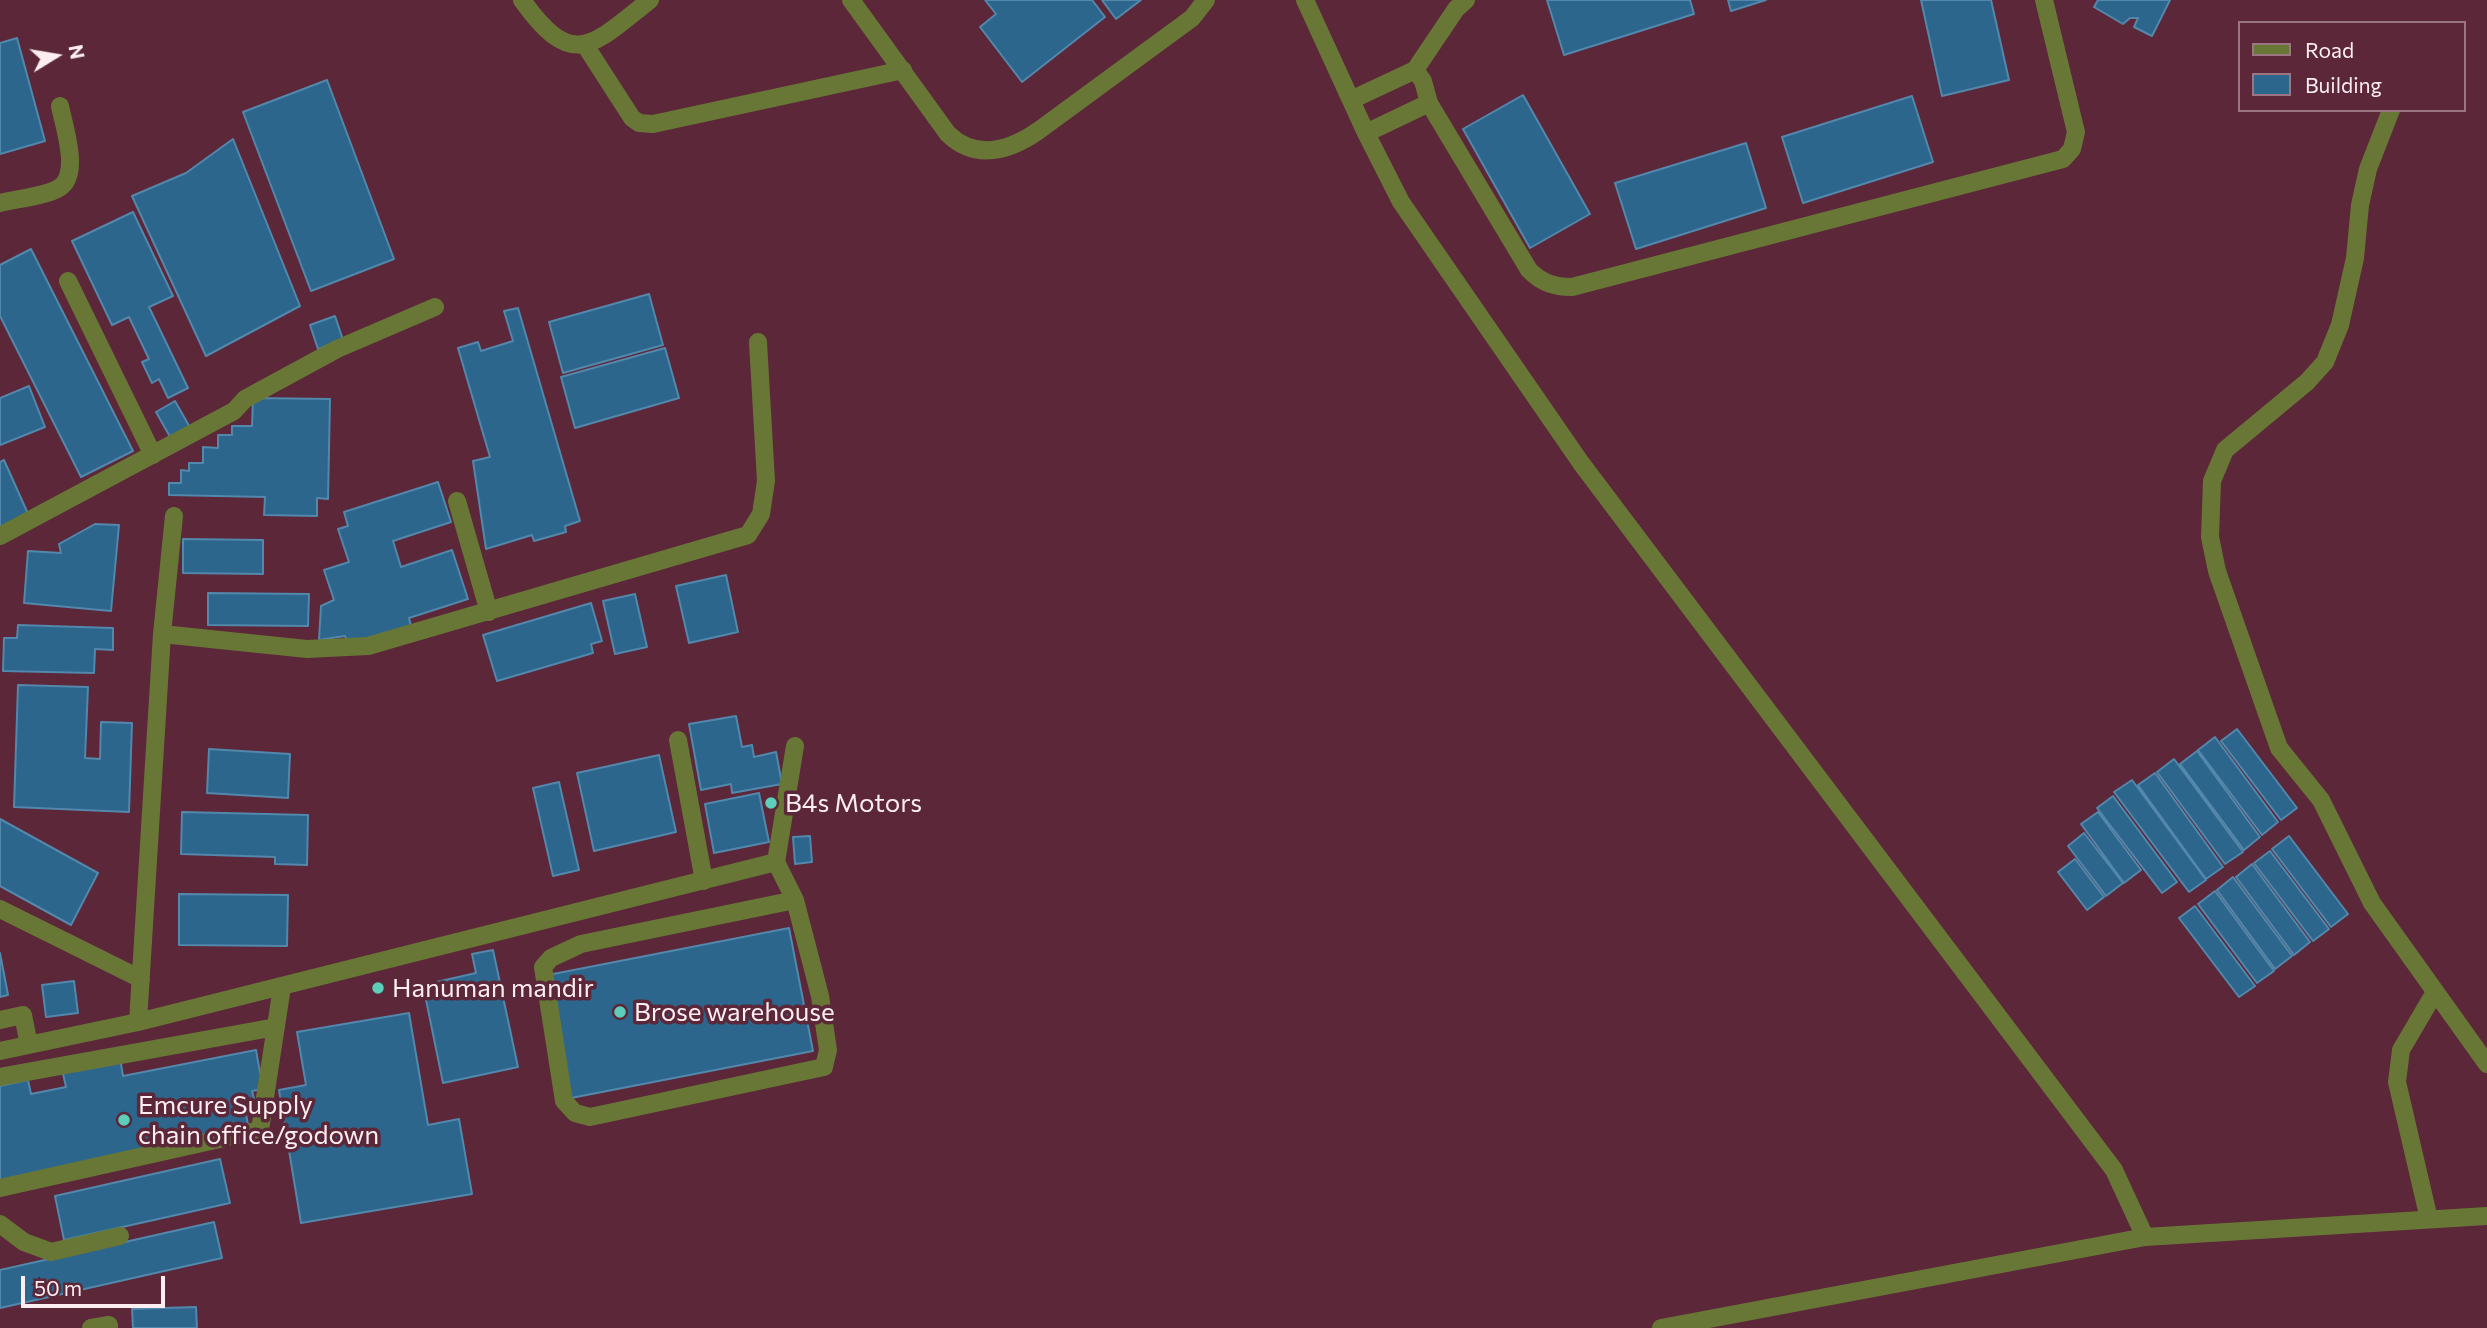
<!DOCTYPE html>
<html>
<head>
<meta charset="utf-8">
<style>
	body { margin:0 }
	#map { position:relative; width:2487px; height:1328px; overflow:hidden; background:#5b2739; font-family:Commissioner,sans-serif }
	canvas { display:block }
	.legend { position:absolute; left:2238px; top:21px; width:228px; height:91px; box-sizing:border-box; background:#5b2739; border:2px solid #9b7682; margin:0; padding:9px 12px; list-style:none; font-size:21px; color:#fbedf0 }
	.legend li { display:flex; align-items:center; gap:14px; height:35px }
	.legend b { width:35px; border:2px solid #9b7682 }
	.north { position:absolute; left:21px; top:21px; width:70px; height:70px; -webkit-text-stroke:5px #5b2739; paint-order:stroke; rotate:79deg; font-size:19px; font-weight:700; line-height:28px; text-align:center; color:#fbedf0 }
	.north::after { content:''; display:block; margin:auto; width:24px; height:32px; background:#fbedf0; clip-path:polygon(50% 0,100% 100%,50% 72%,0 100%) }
	.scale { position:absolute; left:21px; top:1276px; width:144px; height:32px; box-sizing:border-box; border:4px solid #fbedf0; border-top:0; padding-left:9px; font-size:21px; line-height:24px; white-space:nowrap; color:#fbedf0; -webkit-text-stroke:5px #5b2739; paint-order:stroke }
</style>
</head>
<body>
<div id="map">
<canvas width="2487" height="1328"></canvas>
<ul class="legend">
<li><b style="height:9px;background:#687736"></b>Road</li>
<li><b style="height:19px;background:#2c668c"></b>Building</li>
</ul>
<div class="north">N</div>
<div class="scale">50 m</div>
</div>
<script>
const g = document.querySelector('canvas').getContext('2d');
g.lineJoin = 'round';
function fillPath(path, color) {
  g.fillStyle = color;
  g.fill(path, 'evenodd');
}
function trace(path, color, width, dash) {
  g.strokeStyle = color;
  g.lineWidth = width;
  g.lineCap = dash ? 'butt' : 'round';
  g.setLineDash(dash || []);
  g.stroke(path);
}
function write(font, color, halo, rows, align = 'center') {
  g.font = font + ' Commissioner,sans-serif';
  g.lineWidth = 7;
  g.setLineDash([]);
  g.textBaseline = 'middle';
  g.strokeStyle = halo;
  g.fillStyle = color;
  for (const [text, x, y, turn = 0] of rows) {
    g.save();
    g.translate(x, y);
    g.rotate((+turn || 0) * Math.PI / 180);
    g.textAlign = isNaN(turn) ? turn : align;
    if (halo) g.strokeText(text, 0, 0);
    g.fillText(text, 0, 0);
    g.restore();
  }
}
const building = new Path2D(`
	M985,0H1092L1105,17L1022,82L980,27L996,14Z
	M1102,0H1141L1116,19Z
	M1547,0H1690L1694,14L1564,55Z
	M1728,0H1766L1731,11Z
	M1921,0H1991L2009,80L1942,96Z
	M2098,0H2170L2152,36L2134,27L2138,18H2130L2123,24L2094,7Z
	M17,38L45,141L0,154V43Z
	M327,80L394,259L311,291L243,112Z
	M1523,95L1590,214L1530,248L1463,129Z
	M1912,96L1933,162L1803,203L1782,137Z
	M233,139L300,306L206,356L132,196L186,173Z
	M1746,143L1766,208L1636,249L1615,183Z
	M133,212L173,296L149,307L188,388L168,398L159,379L152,383L142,362L149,359L129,317L112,325L72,241Z
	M31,249L133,451L81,477L0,316V265Z
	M649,294L663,345L563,373L549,322Z
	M518,308L580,521L565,526L566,532L534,541L532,535L486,549L473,461L490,457L458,348L478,342L481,351L513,341L504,311Z
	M335,316L343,340L318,349L310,325Z
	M665,348L679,398L575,428L561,377Z
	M29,386L45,427L0,445V398Z
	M253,398L330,399L328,499L317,498V516L264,515L265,497L169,495V483H181V470L189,471V463H203V447L218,448V435H232V426H252Z
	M175,401L192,431L173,442L156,412Z
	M4,460L29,516L0,528V462Z
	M438,482L451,522L393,541L401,567L452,550L468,599L409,618L411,626L349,646L345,636L319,640L321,606L334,600L324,570L349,562L338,529L348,526L344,512Z
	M95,524L119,525L111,611L24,603L28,551L61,553L59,544Z
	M183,539L263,540V574L183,573Z
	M726,575L738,632L689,643L676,586Z
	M208,593L309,594L308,626L208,625Z
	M635,594L647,647L615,654L603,601Z
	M591,603L602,641L591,644L593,653L497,681L483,635Z
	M18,625L113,628V650L95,649L94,673L3,671L4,638H17Z
	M18,685L88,687L85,758L100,759L101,722L132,723L129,812L14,807Z
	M736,716L742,747L752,745L754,757L776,752L782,784L732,793L731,784L701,790L689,724Z
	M2237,729L2297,808L2281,820L2221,741Z
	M2215,737L2278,822L2262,835L2198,750Z
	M209,749L290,754L288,798L207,793Z
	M2197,751L2260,837L2244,850L2180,764Z
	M659,755L676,832L594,851L577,773Z
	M2174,759L2243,852L2225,864L2157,772Z
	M2155,773L2223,867L2206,879L2138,785Z
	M2132,780L2206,880L2189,892L2114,792Z
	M559,782L579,870L553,876L533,788Z
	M759,793L769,842L714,853L705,804Z
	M2113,796L2177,882L2162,893L2097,808Z
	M182,812L308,815L307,865L275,864V857L181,854Z
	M2098,812L2141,870L2124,883L2081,824Z
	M0,819L98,873L71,925L0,886Z
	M2084,833L2123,883L2106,896L2068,846Z
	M810,836L812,862L795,864L793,837Z
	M2289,836L2348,914L2331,927L2272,849Z
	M2270,851L2329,929L2313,941L2254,863Z
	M2075,859L2104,897L2087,910L2058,872Z
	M2252,864L2310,942L2294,955L2236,877Z
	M2233,877L2292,956L2275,969L2217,890Z
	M2215,891L2274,971L2257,983L2198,904Z
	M179,894L288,895L287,946L179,945Z
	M2195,906L2255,986L2239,997L2179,918Z
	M789,928L813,1051L571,1098L548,975Z
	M493,950L518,1067L443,1083L423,985L476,973L472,954Z
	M0,953L8,995L0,997Z
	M74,981L78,1013L46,1017L42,985Z
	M409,1013L428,1125L459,1119L472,1194L301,1223L279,1090L306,1085L297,1032Z
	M256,1050L263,1089L252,1091L256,1107L245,1109L249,1130L0,1180V1086L28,1080L31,1094L66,1087L62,1069L120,1058L123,1076Z
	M220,1159L230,1203L64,1240L55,1196Z
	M214,1222L222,1258L0,1308V1270Z
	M196,1307L197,1328H133L132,1309Z`);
const minor = new Path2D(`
	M522,0C573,72 593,45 650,0
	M851,0L948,134C976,161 1009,151 1038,131L1192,18L1206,0
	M1305,0L1366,133L1401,202L1581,463L2114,1170L2145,1237
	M1466,0L1456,9L1415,70L1423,81L1429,103L1529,270C1542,283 1554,287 1572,287L2063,159L2072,149L2076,132L2044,0
	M585,45L632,118L639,123L653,124L903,70
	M1351,100L1415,70
	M2391,110L2368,169L2360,205L2355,258L2340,325L2325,362L2307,382L2225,450L2212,481L2210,537L2217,571L2279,748L2321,800L2372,903L2487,1064
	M1366,133L1429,103
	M0,203C16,199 46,196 59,188C81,175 64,127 60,106
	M68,281L153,455
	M457,501L489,612
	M0,536L234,411L245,399L337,349L435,307
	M162,634L307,649L368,646L748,535L761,514L766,481L758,342
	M678,740L704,881
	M776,862L795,900L820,996L828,1050L824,1067L590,1117L575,1113L564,1101L543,967L551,958L581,944L795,900
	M0,909L141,979
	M0,1020L23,1015L29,1045
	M138,1022L162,634L174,516
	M0,1051L138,1022L776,862L795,746
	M0,1077L276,1027
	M0,1188L260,1130L282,987
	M2429,1219L2397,1082L2401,1050L2435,992
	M0,1224L24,1242L51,1252L120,1236
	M91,1328L109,1325V1328
	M1661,1328L2145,1237L2487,1216`);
const markers = [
	[771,803,7,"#5cceba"],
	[378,988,7,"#5cceba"],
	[620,1012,7,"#5cceba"],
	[124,1120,7,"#5cceba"]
];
const poiNames = [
	["B4s Motors",785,803],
	["Hanuman mandir",392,988],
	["Brose warehouse",634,1012],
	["Emcure Supply",138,1105],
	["chain office/godown",138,1135]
];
fillPath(building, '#2c668c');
trace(building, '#5387ab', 2);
trace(minor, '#687736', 18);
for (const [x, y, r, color] of markers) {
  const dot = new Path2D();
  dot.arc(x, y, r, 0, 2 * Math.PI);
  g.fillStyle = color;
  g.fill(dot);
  trace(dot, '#5b2739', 2.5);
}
write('26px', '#fbedf0', '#5b2739', poiNames, 'left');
</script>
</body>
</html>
